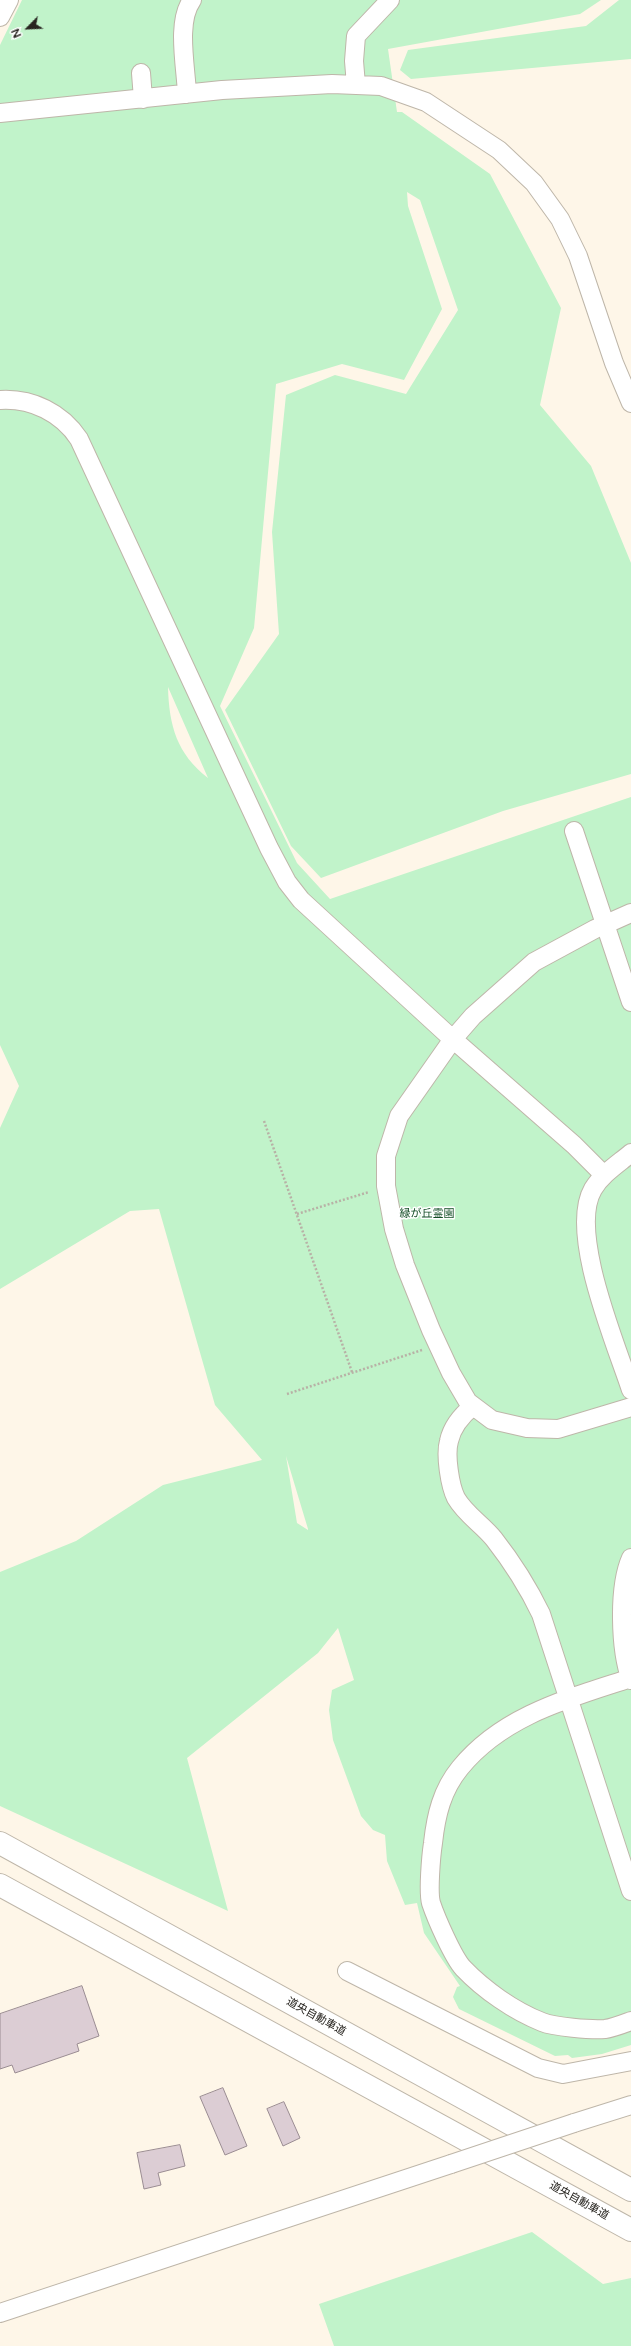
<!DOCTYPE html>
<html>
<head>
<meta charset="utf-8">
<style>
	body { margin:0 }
	#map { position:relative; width:631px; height:2346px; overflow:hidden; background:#fef6e8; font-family:"Varela Round",sans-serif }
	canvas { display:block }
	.north { position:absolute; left:8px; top:8px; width:40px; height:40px; -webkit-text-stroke:3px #fff; paint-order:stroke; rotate:246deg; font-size:11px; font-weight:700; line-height:16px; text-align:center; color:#282520 }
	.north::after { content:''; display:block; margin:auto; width:14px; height:18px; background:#282520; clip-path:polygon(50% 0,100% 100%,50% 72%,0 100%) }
</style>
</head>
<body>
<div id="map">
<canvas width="631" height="2346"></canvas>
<div class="north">N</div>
</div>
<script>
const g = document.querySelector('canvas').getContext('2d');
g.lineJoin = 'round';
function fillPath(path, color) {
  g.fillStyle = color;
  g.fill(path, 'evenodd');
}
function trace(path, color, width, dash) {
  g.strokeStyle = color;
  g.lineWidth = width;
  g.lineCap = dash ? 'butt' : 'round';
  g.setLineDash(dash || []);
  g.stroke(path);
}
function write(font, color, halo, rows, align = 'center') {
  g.font = font + ' "Varela Round","Noto Sans JP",sans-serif';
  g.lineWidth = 3;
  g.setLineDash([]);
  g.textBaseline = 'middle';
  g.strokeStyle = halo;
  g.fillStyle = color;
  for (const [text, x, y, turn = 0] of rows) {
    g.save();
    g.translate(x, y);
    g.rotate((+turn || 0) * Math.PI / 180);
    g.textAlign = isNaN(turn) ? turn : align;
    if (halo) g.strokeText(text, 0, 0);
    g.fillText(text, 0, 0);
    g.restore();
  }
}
const green = new Path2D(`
	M22,0H601L580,14L388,49L397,112H402L490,174L561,308L540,405L591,466L631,563V774L503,811L321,878L291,846L225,710L279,634L272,532L286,395L335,375L406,394L458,310L420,200L407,192L408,206L442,309L404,380L342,364L276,384L254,628L220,706L297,863L330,899L631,797V2045L602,2054L572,2058L568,2055L555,2056L459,2009L453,1997L457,1987L460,1986L424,1933L417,1903L405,1905L387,1861L385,1835L373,1830L361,1816L333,1740L329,1710L332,1690L354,1680L338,1628L318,1653L187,1758L228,1911L0,1806V1572L76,1541L163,1485L262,1460L215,1405L159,1209L130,1211L0,1289V1128L19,1086L0,1045V45ZM168,687L208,778C177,754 169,726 168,687ZM286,1456L308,1529V1530L297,1523Z
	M619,0H631V59L411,79L400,70L408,50L586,26Z
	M532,2232L603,2284L631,2278V2346H334L319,2304Z`);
const building = new Path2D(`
	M82,1986L99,2036L77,2044L79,2051L15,2073L12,2065L0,2069V2014Z
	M223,2088L247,2146L225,2155L200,2097Z
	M284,2102L300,2138L283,2146L267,2109Z
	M180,2145L185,2166L158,2173L161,2185L144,2189L137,2153Z`);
const path = new Path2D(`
	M264,1121L352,1372
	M297,1214L369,1192
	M287,1394L422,1350`);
const minor = new Path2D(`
	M0,17L9,0
	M141,73L143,99
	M356,85L354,61L356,36L390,0
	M187,94C186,67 176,22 192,0
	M0,113L222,90L332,84L381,86L426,102L499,150L534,183L560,219L578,256L614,363L631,403
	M0,400C32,398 62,413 79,439L269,848L287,882L301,900L447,1034L574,1145L604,1175
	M574,831L631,1002
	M631,913L595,929L534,962L473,1016L453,1039L399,1116L386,1156V1186L394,1229L405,1265L431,1330L451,1373L468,1402L492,1420L527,1428L558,1429L631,1407
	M631,1153C618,1164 602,1174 593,1189C568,1232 616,1344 631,1390
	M473,1406C462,1415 452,1427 449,1441C445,1455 450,1486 456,1498C466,1515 482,1524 494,1539C512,1562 528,1587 541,1614L631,1891
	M631,1558C618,1587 620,1650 631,1680
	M631,1678C570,1698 503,1715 460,1768C442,1790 436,1815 433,1843C431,1856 428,1892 431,1903C436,1918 453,1957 463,1968C484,1990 514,2011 542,2022C554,2027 591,2030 605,2029C613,2028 623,2024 631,2021
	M347,1971L538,2068L563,2074L631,2061
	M574,2123L631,2105
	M0,2313L451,2164`);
const highway = new Path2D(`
	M0,1843L631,2190
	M0,1885L631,2230`);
const minorBridge = new Path2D(`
	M451,2164L574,2123`);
const parkNames = [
	["緑が丘霊園",427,1214]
];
const streetNames = [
	["道央自動車道",316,2017,29],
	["道央自動車道",579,2201,29]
];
fillPath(green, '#c1f3ca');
fillPath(building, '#dccdd4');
trace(building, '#9a8c92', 1);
trace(minor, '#beb6a9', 20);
trace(highway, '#beb6a9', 24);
trace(path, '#b8b1a6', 2.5, [2, 2]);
trace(minor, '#fff', 18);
trace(highway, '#fff', 22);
trace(minorBridge, '#beb6a9', 20, []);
trace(minorBridge, '#fff', 18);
write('11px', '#134e26', '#fff', parkNames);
write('11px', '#282520', '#fff', streetNames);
</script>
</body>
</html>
